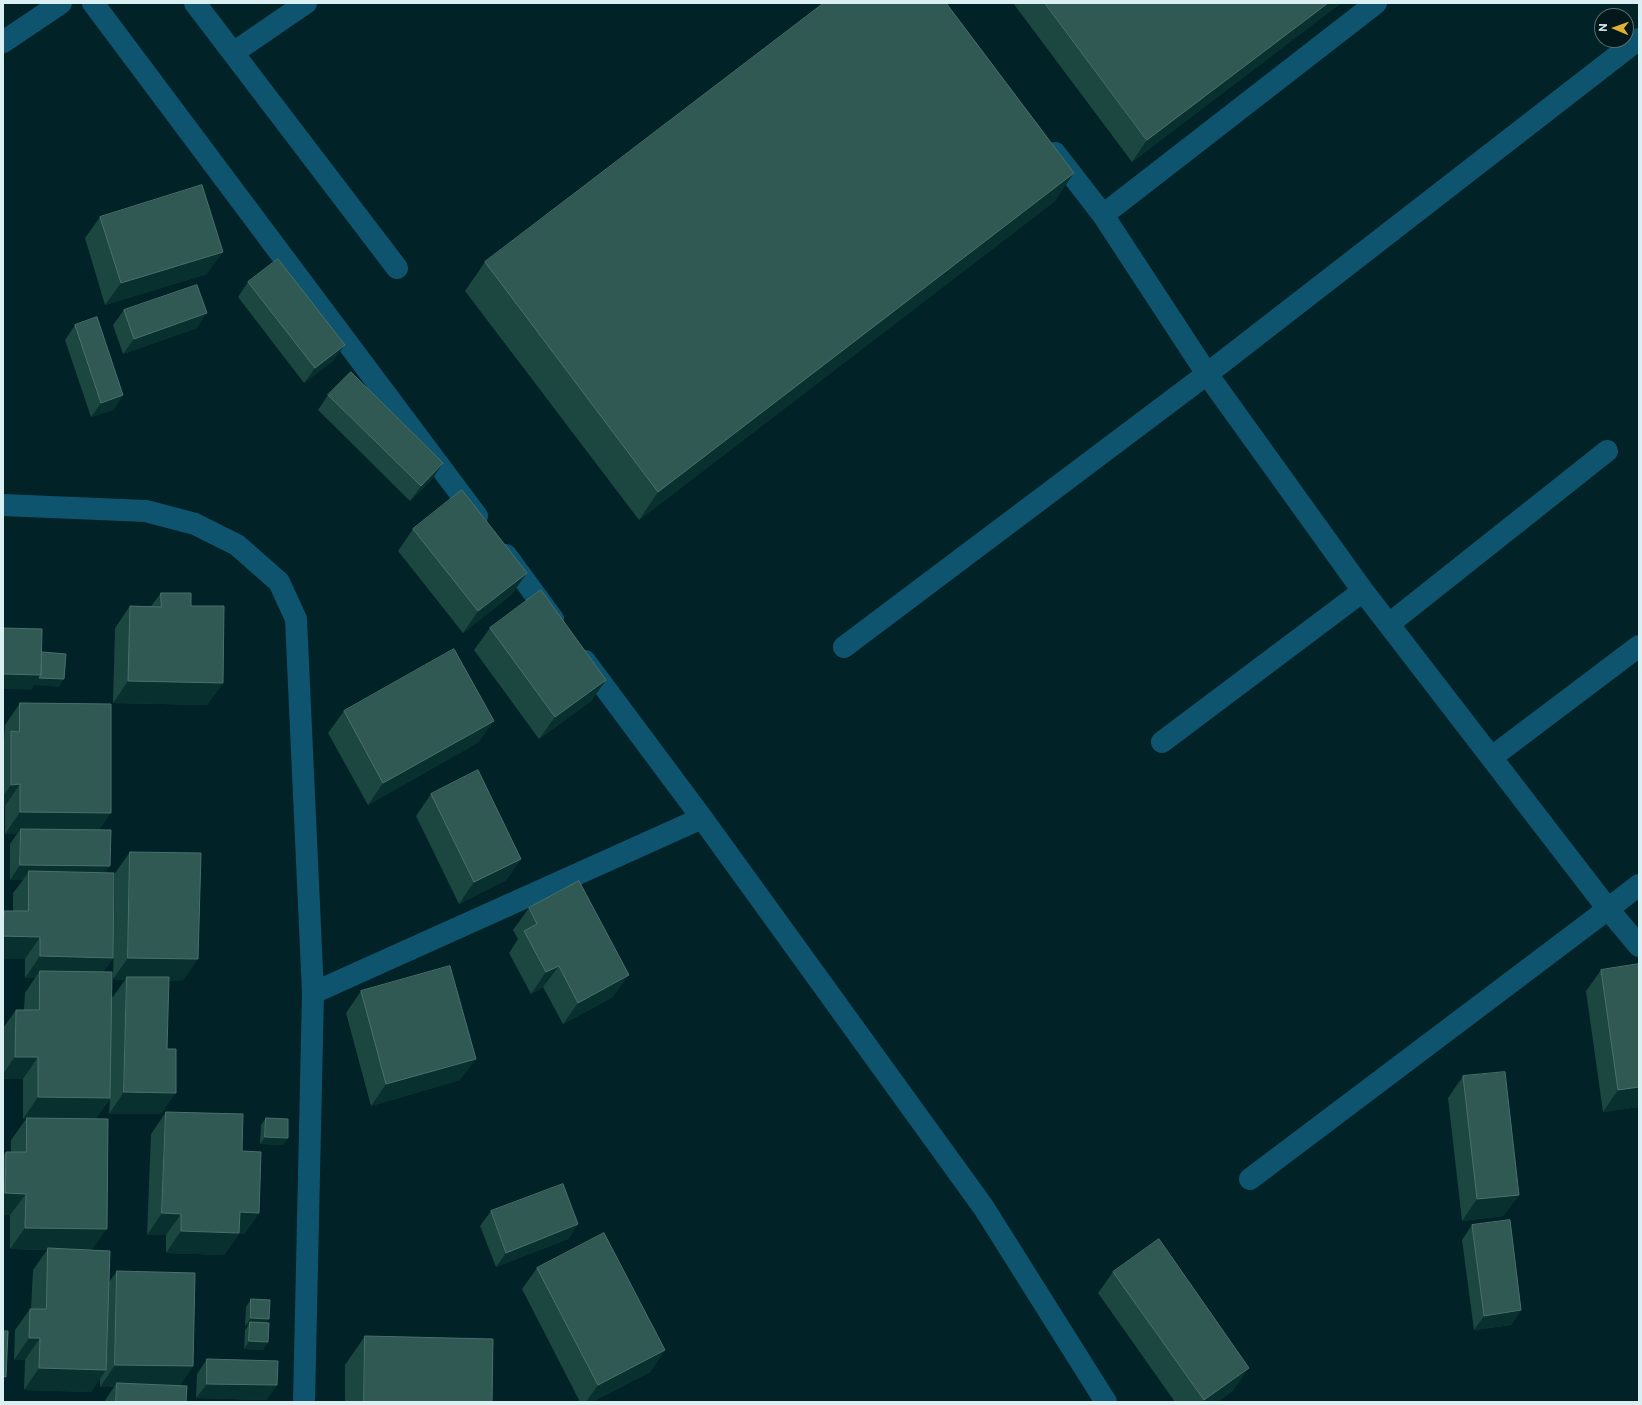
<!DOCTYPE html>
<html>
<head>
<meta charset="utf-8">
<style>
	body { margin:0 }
	#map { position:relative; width:1642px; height:1405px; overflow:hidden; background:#012226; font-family:"Public Sans",sans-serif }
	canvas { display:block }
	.frame { position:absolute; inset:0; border:4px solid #d9eff2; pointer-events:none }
	.north { position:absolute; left:1594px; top:8px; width:40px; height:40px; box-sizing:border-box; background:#02181b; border:1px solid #586e71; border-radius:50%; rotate:272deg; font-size:11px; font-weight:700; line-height:16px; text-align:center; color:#d9eff2 }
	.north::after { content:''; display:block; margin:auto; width:14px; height:18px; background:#e3ae34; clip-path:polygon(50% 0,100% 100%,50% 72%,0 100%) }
</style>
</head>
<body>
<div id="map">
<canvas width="1642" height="1405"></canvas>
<div class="frame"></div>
<div class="north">N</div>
</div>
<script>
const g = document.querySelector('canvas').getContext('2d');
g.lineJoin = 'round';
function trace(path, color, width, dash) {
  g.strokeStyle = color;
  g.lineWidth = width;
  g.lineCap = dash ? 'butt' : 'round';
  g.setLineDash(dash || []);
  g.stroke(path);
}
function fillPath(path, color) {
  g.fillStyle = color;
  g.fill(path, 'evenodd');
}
const minor = new Path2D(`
	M93,3L477,516
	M195,3L397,268
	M3,42L61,3
	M233,53L306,3
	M1055,153L1103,215L1207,374L1639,39
	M1103,215L1376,3
	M3,505L146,511L195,524L237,545L279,582L296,619L313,993L304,1402
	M506,555L553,619
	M1389,624L1607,451
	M844,647L1207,374L1363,591L1608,909L1639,885
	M585,661L702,818L984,1208L1106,1402
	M1162,742L1363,591
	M1492,757L1639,646
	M313,993L702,818
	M1250,1179L1608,909L1639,946`);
const wall = new Path2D(`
	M1013,3H1341L1132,162Z
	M1055,201L639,520L465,291L485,262Z
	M100,217L207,274L105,305L85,238Z
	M248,282L334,360L304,383L238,297Z
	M124,310L197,328L123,354L113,325Z
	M75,325L123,395L113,410L91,417L65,340Z
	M328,395L433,478L410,501L318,410Z
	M413,529L527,573L511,595L463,633L398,551Z
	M161,593L191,606L223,683L207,705L113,703L115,628L130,606H151Z
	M490,628L606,680L591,701L539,739L474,650Z
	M20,703L99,830L105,873L113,958L103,972L112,998L125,980L113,979L115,873L130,852L183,981L168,980L161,1114H109L110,1099L95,1119L92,1250L109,1282L117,1271L193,1366L180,1385L186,1402H104L114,1387H100V1378L91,1392L24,1390L25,1360H14L15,1330L30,1309H31L33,1270L47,1250L10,1249V1215H3V1156L6,1152H11V1140L26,1119H23V1079H3V1028L16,1010H24L25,993L35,978H25V959H3V912L4,911H13V893L23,880H10V844L17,834H5V806H3V743L4,741L5,725Z
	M344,711L479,742L368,805L328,733Z
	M431,794L521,859L506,880L459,904L416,816Z
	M529,908L613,997L563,1024L543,987L531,994L509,953L518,939L513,930Z
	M1639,964V1107L1603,1112L1586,991L1601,970Z
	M361,991L460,1080L371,1106L346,1013Z
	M1463,1076L1519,1195L1503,1216L1462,1221L1448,1098Z
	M166,1112L242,1151L259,1213L244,1234H239L224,1255L166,1253V1235H147L151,1134Z
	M266,1118L283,1145L260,1144L261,1125Z
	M491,1211L578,1224L568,1239L496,1267L480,1226Z
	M1472,1225L1521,1310L1511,1325L1474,1330L1462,1240Z
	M537,1268L665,1350L650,1372L592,1402H580L522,1289Z
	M1113,1272L1234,1390L1217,1402H1175L1098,1293Z
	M251,1299L266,1323L268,1342L263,1350L244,1349L245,1330L248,1326H245L246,1307Z
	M365,1336L492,1402H345V1365Z
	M207,1359L267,1400L196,1398L197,1374Z`);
const shadedWall = new Path2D(`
	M1328,3H1341L1132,162L1147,140Z
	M1074,173L1055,201L639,520L658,492Z
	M223,252L207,274L105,305L121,283Z
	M207,313L197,328L123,354L134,339Z
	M345,345L334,360L304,383L315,368Z
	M123,395L113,410L91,417L101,403Z
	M443,463L433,478L410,501L421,486Z
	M527,573L511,595L463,633L478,611Z
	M3,674L41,675L64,679L59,687L34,685L31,690L3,689Z
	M606,680L591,701L539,739L555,717Z
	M128,681L223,683L207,705L113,703Z
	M494,721L479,742L368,805L383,783Z
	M20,784L5,806H3V796L11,785Z
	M20,812L111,813L96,835L21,829L17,834H5Z
	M521,859L506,880L459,904L474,882Z
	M20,865L110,866L99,881L29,871L23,880H10Z
	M3,937H40L25,959H3Z
	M40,956L113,958L98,979L40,971L35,978H25Z
	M128,958L198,959L183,981L127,980V977L125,980L113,979Z
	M559,966L543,987L531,994L546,972Z
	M629,975L613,997L563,1024L578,1003Z
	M15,1057H38L23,1079H3V1074Z
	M476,1059L460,1080L371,1106L386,1084Z
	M1639,1087V1107L1603,1112L1618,1090Z
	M124,1092L176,1093L161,1114H109Z
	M38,1097L110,1098L95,1120L23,1119Z
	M265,1137L288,1138L283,1145L260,1144Z
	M5,1193L26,1194L10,1215H3V1196Z
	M1519,1195L1503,1216L1462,1221L1477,1199Z
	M240,1212L259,1213L244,1234H239L224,1255L166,1253L181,1231Z
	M162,1213L181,1214L166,1235H147Z
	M578,1224L568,1239L496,1267L506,1253Z
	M25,1228L107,1229L91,1251L48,1248L47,1250L10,1249Z
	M1521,1310L1511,1325L1474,1330L1484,1316Z
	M251,1318L269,1319L264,1327L250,1322L248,1326H245Z
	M29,1338H40L25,1360H14Z
	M249,1341L268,1342L263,1350L244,1349Z
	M665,1350L650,1372L592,1402H586L598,1385Z
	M115,1365L193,1366L178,1388L117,1383L114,1387H100Z
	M39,1368L106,1370L91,1392L24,1390Z
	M1249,1368L1234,1390L1217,1402H1203L1204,1400Z
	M3,1376L6,1377L3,1381Z
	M207,1384L277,1385L267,1400L196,1398Z`);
const building = new Path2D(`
	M824,3H946L1074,173L658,492L485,262Z
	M1045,3H1328L1147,140Z
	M202,185L223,252L121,283L100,217Z
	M278,259L345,345L315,368L248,282Z
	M197,285L207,313L134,339L124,310Z
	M97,317L123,395L101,403L75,325Z
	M351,372L443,463L421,486L328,395Z
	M462,490L527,573L478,611L413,529Z
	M541,590L606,680L555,717L490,628Z
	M161,593H191V606H224L223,683L128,681L130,606L161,607Z
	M3,628L42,629L41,675L3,674Z
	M454,649L494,721L383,783L344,711Z
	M42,652L66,654L64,679L39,678L41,675Z
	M20,703L111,704V813L20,812V784L11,785V731L19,732Z
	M478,770L521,859L474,882L431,794Z
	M21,829L111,830L110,866L20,865Z
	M130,852L201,853L198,959L128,958Z
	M29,871L114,873L113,958L40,956V937L3,936L4,911H28Z
	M579,881L629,975L578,1003L559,966L546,972L524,931L537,924L529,908Z
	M1639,964V1087L1618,1090L1601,970Z
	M450,966L476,1059L386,1084L361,991Z
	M40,971L112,972L110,1098L38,1097V1057H15L16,1010H39Z
	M127,977H169L167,1049H176V1093L124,1092Z
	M1505,1072L1519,1195L1477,1199L1463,1076Z
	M166,1112L243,1114L242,1151L261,1152L259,1213L240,1212L239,1233L181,1231V1214L162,1213Z
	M27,1118L108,1119L107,1229L25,1228L26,1194L5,1193L6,1152H26Z
	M266,1118L288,1119V1138L265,1137Z
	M563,1184L578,1224L506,1253L491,1211Z
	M1510,1220L1521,1310L1484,1316L1472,1225Z
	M604,1233L665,1350L598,1385L537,1268Z
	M1159,1239L1249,1368L1204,1400L1113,1272Z
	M48,1248L110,1251L106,1370L39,1368L40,1338H29L30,1309H46Z
	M117,1271L195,1273L193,1366L115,1365Z
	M251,1299L270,1300L269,1319L251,1318Z
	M250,1322L269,1323L268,1342L249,1341Z
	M3,1331H8L6,1377L3,1376Z
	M365,1336L493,1339L492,1402H364Z
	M207,1359L278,1361L277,1385L207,1384Z
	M117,1383L187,1386L186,1402H116Z`);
trace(minor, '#0f546e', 22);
fillPath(wall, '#1b4740');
fillPath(shadedWall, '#08302e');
fillPath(building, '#305953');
trace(building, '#4a706c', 1);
</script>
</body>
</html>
